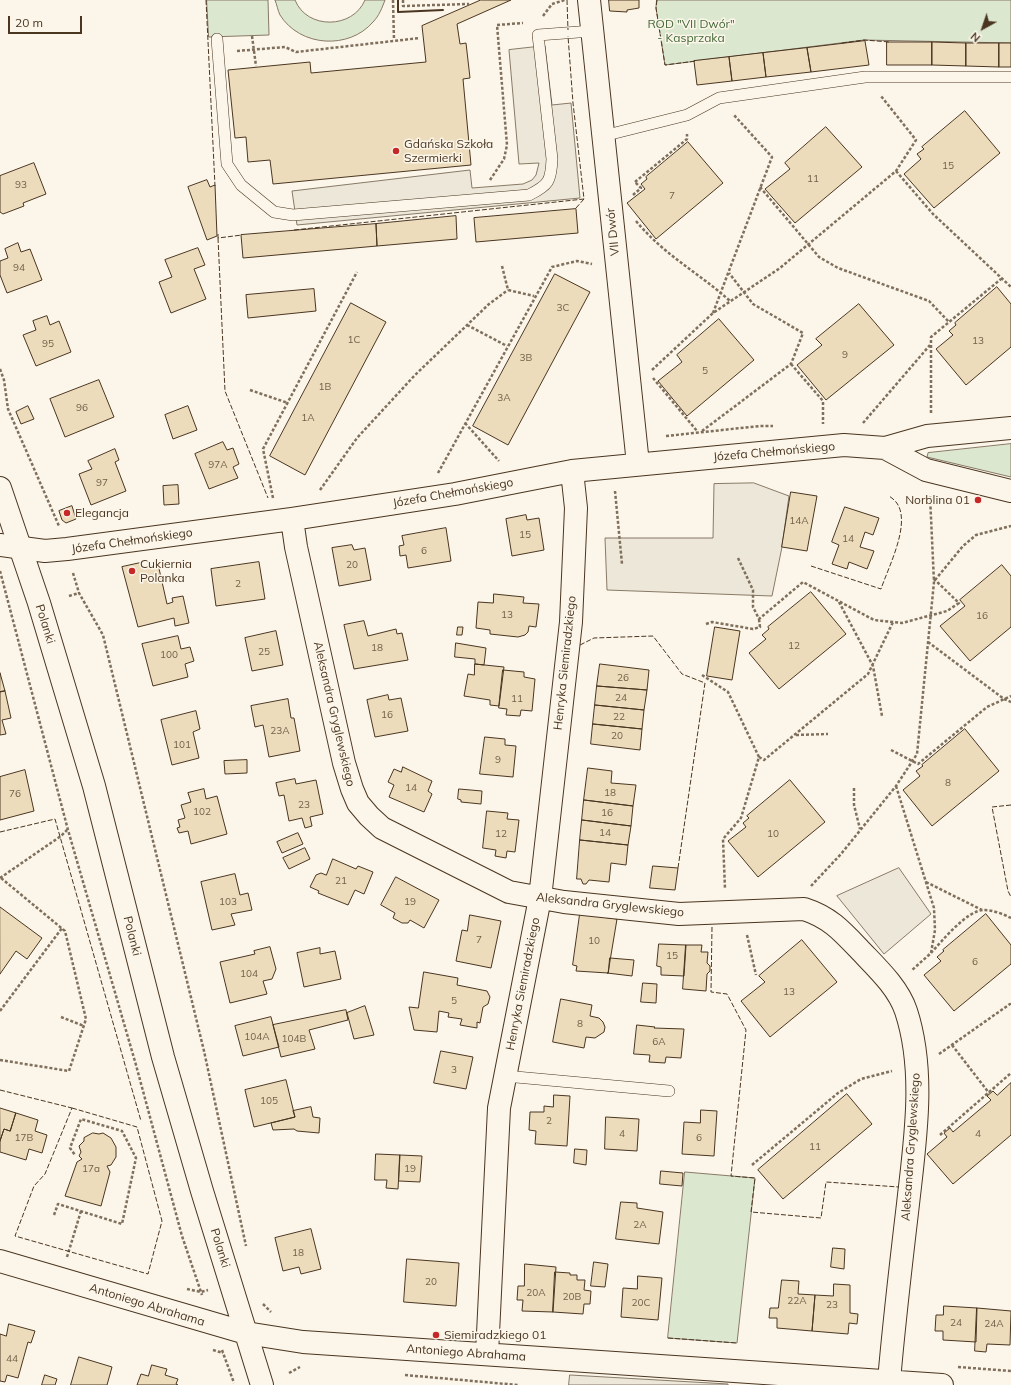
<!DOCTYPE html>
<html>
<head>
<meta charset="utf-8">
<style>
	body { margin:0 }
	#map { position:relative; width:1011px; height:1385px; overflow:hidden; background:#fbf6e9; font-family:Mulish,sans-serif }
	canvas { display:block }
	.north { position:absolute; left:963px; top:8px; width:40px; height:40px; -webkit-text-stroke:3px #fbf6e9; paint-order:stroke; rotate:220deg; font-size:11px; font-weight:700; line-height:16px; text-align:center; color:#4a3520 }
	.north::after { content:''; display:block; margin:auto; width:14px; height:18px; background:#4a3520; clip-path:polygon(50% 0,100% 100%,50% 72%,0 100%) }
	.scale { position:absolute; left:8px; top:16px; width:74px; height:18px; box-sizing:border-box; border:2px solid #4a3520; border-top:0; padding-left:5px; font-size:12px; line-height:14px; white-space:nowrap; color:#4a3520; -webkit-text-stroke:3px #fbf6e9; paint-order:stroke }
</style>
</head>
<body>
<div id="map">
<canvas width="1011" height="1385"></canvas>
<div class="north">N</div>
<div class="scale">20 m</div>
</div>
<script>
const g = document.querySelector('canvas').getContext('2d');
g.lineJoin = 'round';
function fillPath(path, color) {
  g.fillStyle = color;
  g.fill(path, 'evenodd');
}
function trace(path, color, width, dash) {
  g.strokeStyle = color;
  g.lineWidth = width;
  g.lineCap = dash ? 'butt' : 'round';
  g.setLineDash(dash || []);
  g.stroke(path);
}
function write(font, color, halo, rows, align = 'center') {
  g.font = font + ' Mulish,sans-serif';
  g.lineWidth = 3;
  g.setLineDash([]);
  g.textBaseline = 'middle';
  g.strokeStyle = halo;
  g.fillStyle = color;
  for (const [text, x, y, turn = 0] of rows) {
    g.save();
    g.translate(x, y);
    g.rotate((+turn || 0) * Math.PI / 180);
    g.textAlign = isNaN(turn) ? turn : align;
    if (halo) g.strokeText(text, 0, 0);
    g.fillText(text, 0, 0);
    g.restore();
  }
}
const green = new Path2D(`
	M207,0H268L269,35L209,37Z
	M275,0H295C307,30 353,29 365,0H385C382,8 379,16 373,22C349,50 300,47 280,15C278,11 277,5 275,0Z
	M657,0H1011V43L864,40L665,65L656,8Z
	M1011,444V477L927,457L928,453Z
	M685,1172L755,1178L737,1343L668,1338Z`);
const parking = new Path2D(`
	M545,46L552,105L571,103L580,198L297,225L292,191L470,170L472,188L523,184L532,180L536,175L539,163L519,164L509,50Z
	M754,483L789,496L782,547L772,596L607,590L605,538H713L714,484Z
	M899,868L931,914L884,954L837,896Z
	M570,1375L728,1384V1385H569Z`);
const building = new Path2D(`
	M481,0H511L457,24L460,44L466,43L470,78L463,79L471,165L273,184L270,160L248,162L246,137L235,138L228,70L310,62L311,73L426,62L422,26Z
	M609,0H639V8L627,10V12L610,11Z
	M865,41L869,65L811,72L807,48Z
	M887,42H932V65H887Z
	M932,42L966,43V66L932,65Z
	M966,43H999V67L966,66Z
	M999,43H1011V67H999Z
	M807,48L811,72L766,77L763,53Z
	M763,53L766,77L732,81L729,57Z
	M729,57L732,81L697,85L694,61Z
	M965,111L1000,153L934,208L904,174L921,159L917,154L924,149L922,147Z
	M826,127L862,167L795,223L765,189L790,169L785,163Z
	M688,142L723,183L656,239L627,203L645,189L641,184L647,179L646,177Z
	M34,163L46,194L23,203L24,206L3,214L0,212V176Z
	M207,180L210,187L215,185L217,236L207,240L188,187Z
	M576,209L578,233L476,242L474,218Z
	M456,216L457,239L377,246L376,224Z
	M376,224L377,246L243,258L241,235Z
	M18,243L21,252L30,249L42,280L7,293L0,275V261L8,258L5,249Z
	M198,248L205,265L194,269L206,299L171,313L159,282L172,277L165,260Z
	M555,274L590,292L508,445L473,426Z
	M997,287L1011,304V347L966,385L936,349L953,335L949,331L956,325L955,323Z
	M314,289L316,311L248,318L246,295Z
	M351,303L386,322L305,475L270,456Z
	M859,304L894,345L826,400L797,365L822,345L816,339Z
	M47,316L50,325L59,321L71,352L36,366L23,335L36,330L33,321Z
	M719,319L754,360L687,416L658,381L682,362L677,355Z
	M99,380L114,417L65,437L50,399Z
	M28,406L34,419L21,424L16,412Z
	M188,406L197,430L173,439L165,415Z
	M223,442L227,450L233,448L239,464L233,467L238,478L209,489L195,454Z
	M115,449L119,460L115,462L126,491L91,505L79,474L92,469L88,461Z
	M178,485L179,504L164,505L163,486Z
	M791,492L817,496L807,551L782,547Z
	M72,506L76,519L66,523L62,520L59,511Z
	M845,507L879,518L873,535L865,532L860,547L874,551L867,569L849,562L847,569L832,564L839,545L832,542Z
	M526,515L527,520L539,518L544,550L512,556L506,519Z
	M446,528L451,561L408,568L406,555L400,556L399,546L404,545L402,536Z
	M352,545L354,550L365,548L371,580L339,586L332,548Z
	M259,562L265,599L216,606L211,569Z
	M140,563L144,567L158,564L167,604L173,602L172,598L183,596L189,623L175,626L174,618L138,627L122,567Z
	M1002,565L1011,576V627L970,661L940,626L965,606L960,600Z
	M811,592L846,634L779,689L749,653L766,639L762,635L769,629L768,627Z
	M494,594L524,597L523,603L539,604L536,627L529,626L528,632L525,635L518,637L490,634V630L476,628L478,602L493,603Z
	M364,621L368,636L396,629L397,634L402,633L408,660L354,669L344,625Z
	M458,627H463L462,635H457Z
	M715,627L740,631L732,680L707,676Z
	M276,631L283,665L252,671L245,638Z
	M178,636L181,649L190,647L194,661L185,664L188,677L153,686L142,644Z
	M456,643L486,648L484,665L475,664V659L455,657Z
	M475,664L504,667L499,706L490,705V700L464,696L468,674L474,675Z
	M600,664L649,670L647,690L597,686Z
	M503,670L524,672V677L535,679L532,711L521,710L520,716L506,715L507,709L499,708Z
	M0,673L5,691L0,692Z
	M597,686L647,690L644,710L595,705Z
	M5,691L11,718L2,720L6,734L0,735V692Z
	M388,695L389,700L401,698L408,731L375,737L367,700Z
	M288,699L291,718H294L300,751L269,757L263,725L255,727L251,706Z
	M595,705L644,710L642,729L593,724Z
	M196,711L200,729L193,732L199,758L172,765L161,720Z
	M593,724L642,729L640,750L591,744Z
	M965,729L999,771L932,826L903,790L920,776L916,771L923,766L922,765Z
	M485,737L505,739V745L516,746L513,777L480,774Z
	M247,760V773L225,774L224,761Z
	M403,767L432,781L428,791L432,794L424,812L389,797L394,785L388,782L394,769L401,772Z
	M588,768L612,771L611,783L636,785L633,806L584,800Z
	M25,770L34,811L0,820V777Z
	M295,779L296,784L316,780L323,814L310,817L312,826L305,828L302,818L289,821L284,795L279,796L276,783Z
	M790,780L825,822L758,877L728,841L746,827L743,823L749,818L747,816Z
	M204,789L206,799L217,796L227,834L191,844L188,831L179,833L177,828L180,827L178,820L185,818L181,805L191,802L188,793Z
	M459,789L482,791L481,804L461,802V800L458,799Z
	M584,800L633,806L631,826L582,820Z
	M487,811L508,813L507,819L519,820L515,852L507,851L506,858L495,856L496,850L483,848Z
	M582,820L631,826L628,845L580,840Z
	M298,833L303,844L282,853L277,842Z
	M580,840L628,845L626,865L611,863L609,882L589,880L586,884H583L581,879H577Z
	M305,848L310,859L289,869L283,858Z
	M333,859L356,869L358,866L373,872L364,894L355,890L348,905L318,893L319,891L310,887L316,875L321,873L326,875Z
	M653,866L678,868L675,890L650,888Z
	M235,874L240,895L248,893L252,910L231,914L235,925L212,930L201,882Z
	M396,877L439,900L424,928L410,920L408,923H402L393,918L395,913L381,905Z
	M0,907L42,938L27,959L16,951L0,974Z
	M580,914L617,919L608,973L576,971L577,966L573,965Z
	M986,914L1011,945V964L954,1011L924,975L941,961L937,957L944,951L943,950Z
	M470,915L501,921L491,968L456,961L462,930L467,931Z
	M802,940L837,982L770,1037L741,1001L765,982L759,976Z
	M659,944L686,945L684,976L661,975V967L657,966Z
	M686,945H702L701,952H708L707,963L710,966V971L707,974L706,991L683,989Z
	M270,947L276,969L272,979L263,981L267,994L230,1003L220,962L255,954L254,951Z
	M320,948V954L335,951L341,979L304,987L297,953Z
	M610,958L634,960L632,976L607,973H608Z
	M424,972L458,978L457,985L487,991L490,997L488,1004L483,1007L480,1023L477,1022V1028L460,1025L462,1019L448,1017L449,1013L439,1011L437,1032L414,1030L409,1007L418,1008Z
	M643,983L657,984L656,1003L641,1002Z
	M561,999L592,1005L590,1016L599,1018L603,1022L605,1027L604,1032L595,1038L586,1037L584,1048L553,1042Z
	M365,1006L374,1035L354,1039L347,1013Z
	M346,1010L348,1020L309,1030L315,1049L281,1057L273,1025Z
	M271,1017L279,1047L243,1056L235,1026Z
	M637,1025L655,1027L654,1028L684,1029L681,1058L666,1057L665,1063L649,1062L650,1055L634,1054Z
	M441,1051L473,1057L466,1089L434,1083Z
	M286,1080L295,1117L254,1127L245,1090Z
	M1011,1083V1135L953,1184L927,1154L947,1137L944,1133L950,1128L953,1132L991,1100L987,1096L993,1091L997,1095Z
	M847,1094L872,1124L783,1199L758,1170Z
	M554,1095L570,1096L567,1146L535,1144L536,1131L529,1130L530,1112H544V1106L553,1107Z
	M311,1107L313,1117L320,1118L319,1133L297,1131L294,1129L273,1130L271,1123L295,1117L293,1111Z
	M0,1108L16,1113L10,1131L4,1129L0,1141Z
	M701,1110L717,1111L714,1156L682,1154L684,1122L700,1123Z
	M16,1113L38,1120L35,1131L47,1135L42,1153L29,1149L26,1160L0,1152V1141L4,1129L10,1131Z
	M606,1117L639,1119L637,1151L605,1149Z
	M93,1133L99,1134L103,1133L111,1138L116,1147V1157L111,1165L107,1166L110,1172L101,1206L65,1196L77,1162L82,1159L79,1156L81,1152L79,1146L84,1141V1138Z
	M575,1149L587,1150L586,1165L574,1163Z
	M376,1154L400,1155L398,1189L386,1188L387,1180H375Z
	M400,1155L422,1156L420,1182L399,1181Z
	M661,1171L683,1173L682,1186L660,1184Z
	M621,1202L637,1203V1208L663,1212L659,1244L616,1239Z
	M311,1229L321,1269L301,1274L299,1267L283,1271L275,1238Z
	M833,1248L845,1249L844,1269L831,1267Z
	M407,1259L459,1263L456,1306L404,1302Z
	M594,1262L608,1264L605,1287L591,1286Z
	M525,1264L556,1267L553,1312L522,1311L523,1300H517L518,1286H524Z
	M555,1272L570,1273V1275H577V1280H585L584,1290L591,1291L590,1304H584L583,1314L553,1312Z
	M638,1276L662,1278L658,1320L621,1317L623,1288L637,1289Z
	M782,1280L799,1281L798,1294L815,1295L812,1331L777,1328V1318H769L770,1308H778Z
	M834,1284L850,1285V1313L858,1314L857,1324L849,1323L848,1334L812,1331L815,1295L833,1296Z
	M944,1306L977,1308L976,1342L943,1340V1331H935L936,1315H943Z
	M977,1308L1011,1311L1010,1345L987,1344L986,1352L975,1351Z
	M9,1324L35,1331L31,1343L28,1342L18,1378L7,1375L5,1382L0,1381V1334L6,1336Z
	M79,1357L112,1367L107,1385H71Z
	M152,1365L167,1369L165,1375L178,1379L176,1384L178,1385H137L141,1374L148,1376Z
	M45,1375L57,1379L55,1385H42Z`);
const path = new Path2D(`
	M393,0L394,40
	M403,0V6L469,4
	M543,16L552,4L565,0
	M252,36L256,66
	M237,51L285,47L296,52L420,38
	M896,171L933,214L1011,287
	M490,180L504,159L507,145L497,25L523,23
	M635,182L687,139V134
	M760,187L819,257L838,268L929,301L949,322
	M633,195L641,188L635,182
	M636,221C665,256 698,272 730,301
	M502,266L508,290L534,296
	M713,313L772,157L734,115
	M467,325L507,346
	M791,364L823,401V424
	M0,369L4,380L8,409L59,526
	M652,370L713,313L780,268L896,171L916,140L881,96
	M653,378L697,431
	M250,390L288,403
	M931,413V337L1001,279
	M465,423L499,461
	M863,423L930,345
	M702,431L791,364L803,333L753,304L729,273
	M666,436L760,426H773
	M438,473L552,267L577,261L592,264
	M320,490L357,438L415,375L489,304L508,290
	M615,491L622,564
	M273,498L263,449L357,272
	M738,558L753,590V607L759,619L803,582L874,620L902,623L947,611L959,603L934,579
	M0,571L68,830L136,1065L182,1236L202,1295
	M73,573L79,593L103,635L204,1051L246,1246
	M935,580L963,546L976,535L1011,526
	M69,596L79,593
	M839,602L873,666L882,716
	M706,624L712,622L753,629L760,627L759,619
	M928,642L1004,699L1011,702
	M702,675L728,692L759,757L741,818L723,839L725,889
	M796,735L828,734
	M891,750L918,764L987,707L1011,696
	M759,757L764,760L868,674L893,622
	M896,786L934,908L935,930L931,953L911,971
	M854,788V805L860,829
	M0,878L61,836L67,830
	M926,882L982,910
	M811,886L841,854L896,786L917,754L934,582L930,496
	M747,935L756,975
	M931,953C942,941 967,910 984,910C993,910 1003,914 1011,918
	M0,1011L62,928
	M61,1017L84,1026
	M952,1045L989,1093
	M939,1054L1010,1004L1011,1007
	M0,1060L69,1071L86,1019L65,931L1,878
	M940,1135L1011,1073
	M752,1165L838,1093L861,1079L892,1071
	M54,1215L58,1204L122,1224L136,1158L122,1131L81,1119L70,1148L75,1155
	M67,1257L81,1211
	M187,1289L201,1292L208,1290
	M263,1304L271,1312
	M213,1350L223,1353
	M222,1350L234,1383
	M958,1367L1011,1371
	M289,1373L300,1367
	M405,1375L518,1385`);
const service = new Path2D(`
	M217,39L227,164L241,185L274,212L293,215L529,195C549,185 551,181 552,159L538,35L592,31
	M603,136L687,115L719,98L865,77H1011
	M505,1076L669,1091`);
const minor = new Path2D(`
	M589,0L638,464
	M885,448L926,470L1011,491
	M292,519L296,547L344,763L352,789L358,803L369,816L382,828L509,892L564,902L679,914L804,909C829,917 841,930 859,949C876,967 898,987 906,1011C926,1072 915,1141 908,1204C901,1263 894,1322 889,1381
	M0,545L45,551L67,549L292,519L455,494L572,471L844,445L885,448L927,436L1011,428
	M246,1333L303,1342L942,1385
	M487,1354L499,1108L540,898L571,622L576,508L572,471`);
const tertiary = new Path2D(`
	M0,488L39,603L94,786L163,1057L202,1191L262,1385
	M0,1261L246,1333`);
const fence = new Path2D(`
	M206,0L215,186
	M567,0L568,30
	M657,0L656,8L665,65L696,61
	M842,43L864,40L890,42
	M576,208L584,199
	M294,230L584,199L573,103L568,36
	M218,234V238L242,235
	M218,238L225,391L268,498
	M811,566L881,589C888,568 910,526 898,505C896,501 892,498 889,496
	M580,645L594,638L653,636L682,674L705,683L678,868
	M1011,805L992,807L1008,891L1011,897
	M0,832L55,819L141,1121
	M712,927L711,992L727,994L746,1030L731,1176L755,1178L751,1212L821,1218L826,1182L899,1187
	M0,1090L72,1108
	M72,1108L137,1127L162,1221L148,1274L15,1236L34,1186L45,1174Z
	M668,1338L737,1343`);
const wall = new Path2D(`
	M398,0V12L443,10`);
const markers = [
	[396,151,4,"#c62828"],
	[978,500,4,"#c62828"],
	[67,513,4,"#c62828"],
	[132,571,4,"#c62828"],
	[436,1335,4,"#c62828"]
];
const numberNames = [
	["15",948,166],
	["11",813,179],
	["93",21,185],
	["7",672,196],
	["94",19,268],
	["3C",563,308],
	["1C",354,340],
	["13",978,341],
	["95",48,344],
	["9",845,355],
	["3B",526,358],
	["5",705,371],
	["1B",325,387],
	["3A",504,398],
	["96",82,408],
	["1A",308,418],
	["97A",218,465],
	["97",102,483],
	["14A",799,521],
	["15",525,535],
	["14",848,539],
	["6",424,551],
	["20",352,565],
	["2",238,584],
	["13",507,615],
	["16",982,616],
	["12",794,646],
	["18",377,648],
	["25",264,652],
	["100",169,655],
	["26",623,678],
	["24",621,698],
	["11",517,699],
	["16",387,715],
	["22",619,717],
	["23A",280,731],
	["20",617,736],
	["101",182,745],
	["9",498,760],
	["8",948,783],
	["14",411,788],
	["18",610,793],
	["76",15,794],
	["23",304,805],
	["102",202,812],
	["16",607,813],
	["14",605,833],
	["12",501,834],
	["10",773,834],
	["21",341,881],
	["103",228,902],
	["19",410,902],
	["7",479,940],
	["10",594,941],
	["15",672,956],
	["6",975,962],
	["104",249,974],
	["13",789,992],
	["5",454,1001],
	["8",580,1024],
	["104A",257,1037],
	["104B",294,1039],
	["6A",659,1042],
	["3",454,1070],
	["105",269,1101],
	["2",549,1121],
	["4",622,1134],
	["4",978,1134],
	["17B",24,1138],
	["6",699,1138],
	["11",815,1147],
	["17a",91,1169],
	["19",410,1169],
	["2A",640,1225],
	["18",298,1253],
	["20",431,1282],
	["20A",536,1293],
	["20B",572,1297],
	["22A",797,1301],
	["20C",641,1303],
	["23",832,1305],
	["24",956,1323],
	["24A",994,1324],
	["44",12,1359]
];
const parkNames = [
	["ROD \"VII Dwór\"",691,24],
	["- Kasprzaka",691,38]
];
const poiNames = [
	["Gdańska Szkoła",404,144],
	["Szermierki",404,158],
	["Norblina 01",970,500,"right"],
	["Elegancja",75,513],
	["Cukiernia",140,564],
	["Polanka",140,578],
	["Siemiradzkiego 01",444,1335]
];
const streetNames = [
	["VII Dwór",613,232,-96],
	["Józefa Chełmońskiego",774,452,-5],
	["Józefa Chełmońskiego",453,493,-10],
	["Józefa Chełmońskiego",132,541,-8],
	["Polanki",45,624,73],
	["Henryka Siemiradzkiego",565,663,-84],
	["Aleksandra Gryglewskiego",334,714,77],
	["Aleksandra Gryglewskiego",610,905,6],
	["Polanki",132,936,76],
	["Henryka Siemiradzkiego",523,984,-79],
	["Aleksandra Gryglewskiego",911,1147,-86],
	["Polanki",220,1248,73],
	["Antoniego Abrahama",147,1305,17],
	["Antoniego Abrahama",466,1353,4]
];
fillPath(green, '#dce7d0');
trace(green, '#887966', 1);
fillPath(parking, '#ede7d9');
trace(parking, '#887966', 1);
fillPath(building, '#ecdcbc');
trace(building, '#4a3520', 1);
trace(service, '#4a3520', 12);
trace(minor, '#4a3520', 24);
trace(tertiary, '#4a3520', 24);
trace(path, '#7f6f5c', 2.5, [3, 2]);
trace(service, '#fbf6e9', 11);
trace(minor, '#fbf6e9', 22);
trace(tertiary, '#fbf6e9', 22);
trace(fence, '#4a3520', 1, [5, 2]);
trace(wall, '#4a3520', 2);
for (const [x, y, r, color] of markers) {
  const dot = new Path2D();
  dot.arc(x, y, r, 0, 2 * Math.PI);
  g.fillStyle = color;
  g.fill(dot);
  trace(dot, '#fbf6e9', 1.5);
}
write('10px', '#725f47', null, numberNames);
write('12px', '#436837', '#fbf6e9', parkNames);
write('12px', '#4a3520', '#fbf6e9', poiNames, 'left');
write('12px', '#4a3520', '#fbf6e9', streetNames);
</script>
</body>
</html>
